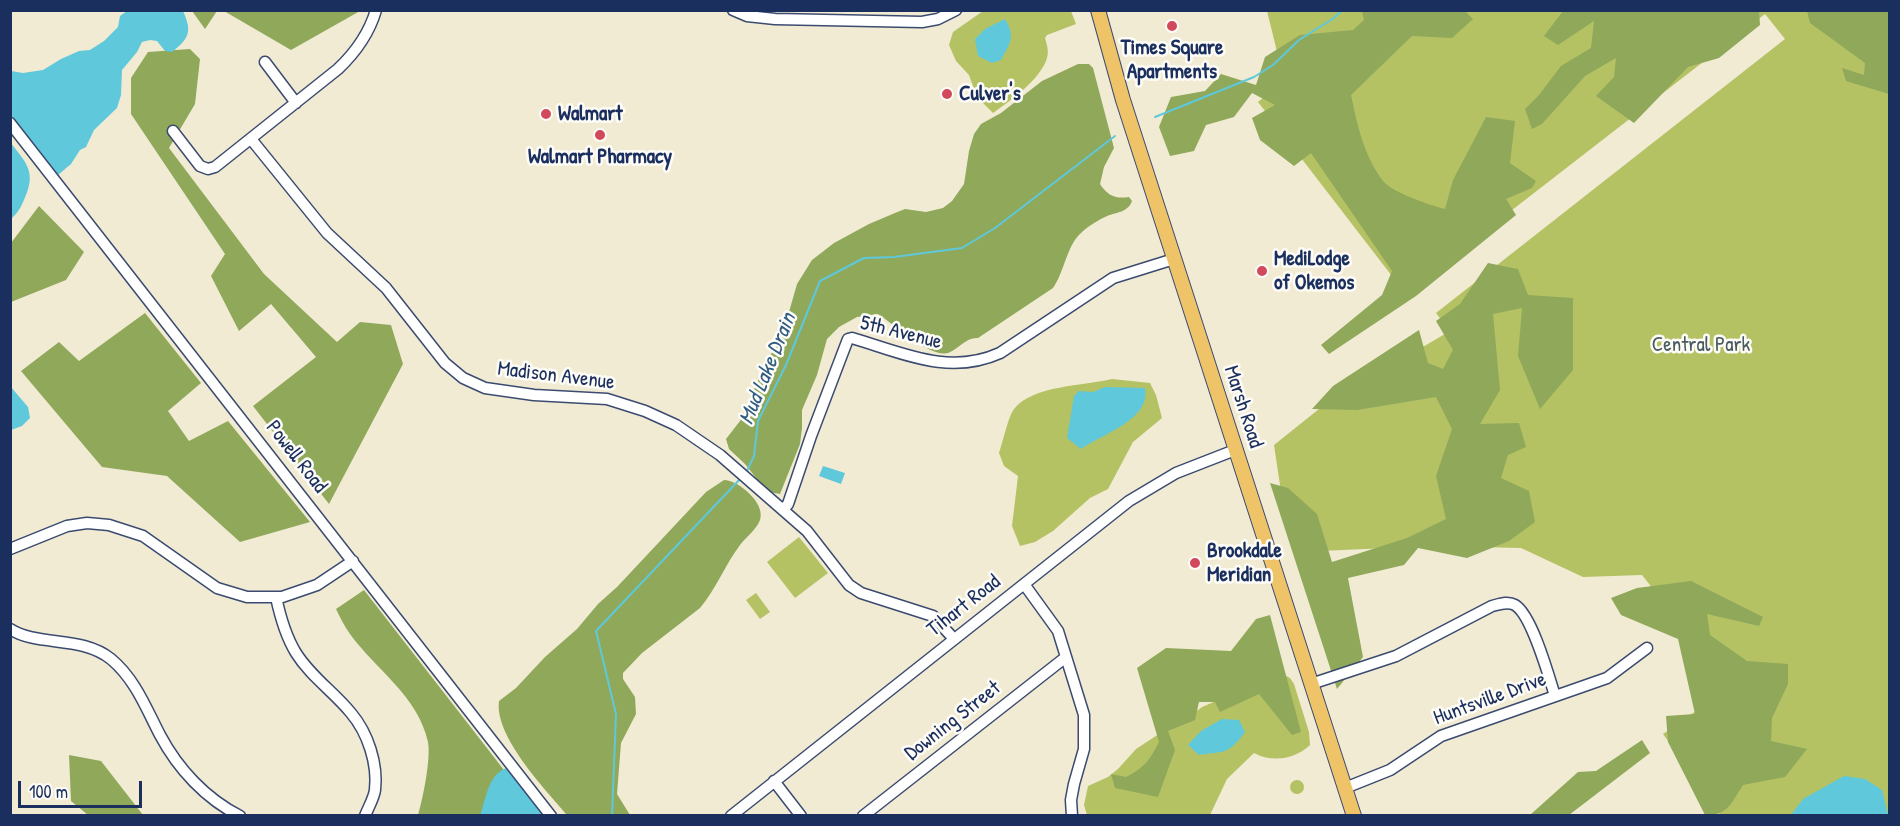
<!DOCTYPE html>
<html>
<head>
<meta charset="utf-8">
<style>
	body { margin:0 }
	#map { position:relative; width:1900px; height:826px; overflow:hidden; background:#f2ebd4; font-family:"Patrick Hand",sans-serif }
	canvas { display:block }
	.frame { position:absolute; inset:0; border:12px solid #1b2f5e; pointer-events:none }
	.scale { position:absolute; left:18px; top:781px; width:124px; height:27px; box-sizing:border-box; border:3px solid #1b2f5e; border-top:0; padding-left:8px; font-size:18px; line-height:21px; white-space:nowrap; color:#1b2f5e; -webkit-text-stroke:4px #fdfcf7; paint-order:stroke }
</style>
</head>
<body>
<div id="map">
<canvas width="1900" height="826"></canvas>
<div class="frame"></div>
<div class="scale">100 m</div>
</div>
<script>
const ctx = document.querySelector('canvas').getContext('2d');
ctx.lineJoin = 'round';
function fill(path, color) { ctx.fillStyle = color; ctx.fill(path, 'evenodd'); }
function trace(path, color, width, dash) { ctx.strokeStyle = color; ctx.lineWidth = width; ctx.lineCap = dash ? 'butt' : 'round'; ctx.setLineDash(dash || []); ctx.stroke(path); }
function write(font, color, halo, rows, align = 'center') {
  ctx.font = font + ' "Patrick Hand",sans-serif'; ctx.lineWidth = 5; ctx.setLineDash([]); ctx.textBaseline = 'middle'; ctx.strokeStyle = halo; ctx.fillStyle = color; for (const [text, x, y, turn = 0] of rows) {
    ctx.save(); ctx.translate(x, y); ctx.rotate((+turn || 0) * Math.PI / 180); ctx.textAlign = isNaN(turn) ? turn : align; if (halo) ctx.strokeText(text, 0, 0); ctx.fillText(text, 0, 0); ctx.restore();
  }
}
const green = new Path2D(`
	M983 11H1071L1076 24 1047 35 1045 38C1047 45 1049 51 1047 58 1041 79 1010 101 993 113L977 97 969 75 956 61 949 45 953 32Z
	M1267 11H1889V815H1720L1663 734 1730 687 1642 575 1583 577 1521 548 1434 546 1320 551 1284 512 1274 445 1324 405 1450 331 1436 313 1785 39 1765 14 1405 293 1258 102 1284 80Z
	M1112 379 1150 383 1156 395 1162 418 1133 442 1108 489 1090 498 1053 531 1035 542 1020 546 1012 526 1018 476 1004 466 999 453C1003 442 1008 417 1014 409 1033 385 1084 386 1112 379Z
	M799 537 828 573 795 598 767 562Z
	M756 593 770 612 760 619 746 600Z
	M1281 673 1290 678 1294 684 1309 732 1310 745C1296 759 1272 763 1254 753L1227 779 1210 815H1087L1084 805 1088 786 1108 777 1118 769 1136 749 1168 728 1180 724 1202 707Z
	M1290 787a7 7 0 1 1 14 0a7 7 0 1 1-14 0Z`);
const forest = new Path2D(`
	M192 11H217L205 29Z
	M224 11 360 10V11L291 50Z
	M1362 11H1465L1473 19 1452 38 1412 36 1351 95C1357 124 1364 156 1383 181 1393 193 1430 205 1445 209L1453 180 1486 117 1515 121 1510 163 1536 181 1532 188 1506 199 1516 215 1416 296 1329 354 1321 345 1382 295 1392 271 1311 153 1294 166 1260 140 1252 118 1275 105 1252 93 1234 117 1206 125 1194 151 1170 156 1159 127 1171 97 1205 91 1221 74 1256 85 1265 57 1300 35 1353 30 1364 20Z
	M1563 11H1759L1760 25 1719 58 1688 67 1634 123 1596 96 1614 77 1616 58 1585 76 1542 124 1532 129 1525 109 1539 95 1561 66 1591 48 1594 21 1558 45 1544 36Z
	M1807 11H1889V94L1846 81 1842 68 1864 75 1865 63 1810 23Z
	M190 49 200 59 195 104 169 148 264 274 337 342 360 322 391 325 403 364 329 504 253 406 316 357 271 304 239 331 211 276 225 254 131 114V78L148 52Z
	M1078 64H1089L1093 68 1114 148 1104 167 1100 184C1108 196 1115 199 1129 197L1132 201C1128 213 1115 212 1105 217 1097 221 1087 227 1081 233 1067 245 1064 273 1053 288L978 338C966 337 959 349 948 353 931 358 893 324 878 314L857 317 839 327 827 339 817 375 802 410V428L800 444 780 494 769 492 765 489 745 464 729 449 726 439 740 421 766 363 783 333 797 284 812 260 834 243 869 224 895 213 905 209 926 212 943 208 952 201 964 184 969 151 974 134 981 124 1001 113 1042 81Z
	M39 206 84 252 66 280 11 302V243Z
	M1488 263 1518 269 1528 295 1573 298V370L1540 409 1518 356 1522 308 1493 314 1500 390 1480 424 1519 423 1526 447 1508 455 1501 478 1529 491 1535 522 1509 541 1467 558 1418 548 1404 565 1348 578 1363 657 1337 689 1270 483 1288 488 1317 514 1332 562 1407 538 1446 519 1436 476 1452 429 1436 397 1357 410 1312 409 1333 386 1419 330 1428 363 1443 369 1453 350 1436 321 1460 304Z
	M145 313 201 383 168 411 189 441 228 421 310 522 240 542 167 476 102 467 21 371 59 342 79 361Z
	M724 480C738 480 766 503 760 520 757 529 746 537 740 545 725 565 716 589 700 608L642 653 623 673V679L635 697 636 714 621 743 617 794 630 815H567C545 789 494 736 499 701L516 688 545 657 577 629 598 604 617 587 706 492Z
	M1691 581 1763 617 1759 626 1707 614 1710 635 1747 661 1788 664V684L1772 718 1771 741 1807 749 1785 777 1743 785C1731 803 1728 816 1705 815L1668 742 1666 716 1695 714 1678 639 1621 615 1611 598 1637 588Z
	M364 590 539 815H418C423 798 431 759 428 742 418 696 376 670 350 634 344 626 340 617 336 609Z
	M1270 615 1301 732 1292 735 1259 694 1220 712 1215 702H1199L1195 720 1168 731 1175 750 1158 797 1115 788 1111 774 1126 777C1145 767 1149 761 1159 742L1137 668 1166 648 1231 651 1256 619Z
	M1642 740 1650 753 1569 815H1530L1578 772 1596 771Z
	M69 755 101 761 143 815H88L71 801Z`);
const water = new Path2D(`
	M127 11H183C192 31 190 38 172 52L165 51 157 41 150 40 142 42 137 52 122 70 121 95 117 108 94 130 86 147 80 150 71 164 58 175 11 115V71L23 73 43 70 61 59 79 51 90 50 104 41 118 27 120 16Z
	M1005 19C1016 37 1010 43 1001 60L992 63 978 56 975 39 985 29Z
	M10 142C25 161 36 171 26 195 22 205 19 212 11 219Z
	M11 387 28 407 30 418 22 426 11 430Z
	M1105 387 1145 388C1151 420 1102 434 1081 449L1067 438 1074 396 1079 391 1093 392Z
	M823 466 845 473 841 484 819 476Z
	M1222 719 1239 720 1245 732C1228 755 1225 751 1199 755L1188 745 1201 731Z
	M506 768 509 771 544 815 480 816C486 799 488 775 506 768Z
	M1844 776 1865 779 1882 790 1888 815H1791L1803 799Z`);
const stream = new Path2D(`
	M1155 117 1254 77 1273 65 1299 40 1334 18 1342 10
	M746 473 754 456 758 421 786 365 820 281 864 258 894 257 962 248 995 228 1115 136
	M612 816 616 714 596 631 740 479`);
const minor = new Path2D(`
	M733 10 747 16 775 19 922 22 938 19 956 10
	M265 62 296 103
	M10 123 551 816
	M173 131 200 166 208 169 215 167 338 69C356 52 369 34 376 10
	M251 139 327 233 386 288 445 363 463 378 485 388 534 395 607 399 645 411 676 425 720 455 807 531 849 585 861 593 933 616 954 639
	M783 510 788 504 811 436 848 339 852 338C903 353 949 376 1000 353L1113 278 1174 259
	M10 549 67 526 87 523 109 525 143 536 217 588 247 597H282L317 585 353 561
	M1024 584 1058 631 1084 715V749L1074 784 1071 800 1072 816
	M276 597C280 616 285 635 296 653 311 677 333 691 351 713 368 733 378 764 375 790 374 798 368 808 365 816
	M10 629C38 647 81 635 111 659 135 679 146 708 160 735 178 769 206 799 240 816
	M1311 684 1396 656 1492 606C1500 604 1508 601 1515 605 1532 615 1549 677 1555 696
	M774 781 801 816
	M1345 788 1390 770 1441 736 1607 678 1647 648
	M731 816 1129 501 1176 473 1235 450
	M863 816 1066 657`);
const major = new Path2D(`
	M1098 10 1123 100 1354 816`);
const markers = [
	[1172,26,6,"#d1495b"],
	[947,94,6,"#d1495b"],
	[546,114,6,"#d1495b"],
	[600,135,6,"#d1495b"],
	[1262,271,6,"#d1495b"],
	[1195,563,6,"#d1495b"]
];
const poiNames = [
	["Times Square",1172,48,"center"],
	["Apartments",1172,72,"center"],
	["Culver's",959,94],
	["Walmart",558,114],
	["Walmart Pharmacy",600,157,"center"],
	["MediLodge",1274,259],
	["of Okemos",1274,283],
	["Brookdale",1207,551],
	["Meridian",1207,575]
];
const streetNames = [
	["5th Avenue",901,333,14],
	["Madison Avenue",556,376,7],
	["Marsh Road",1243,407,72],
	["Powell Road",296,457,52],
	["Tihart Road",964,606,-38],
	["Huntsville Drive",1490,699,-20],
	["Downing Street",953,721,-38]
];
const parkNames = [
	["Central Park",1701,345]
];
const waterNames = [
	["Mud Lake Drain",768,369,-68]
];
fill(green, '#b4c264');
fill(forest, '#8fa85a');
fill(water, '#5fc8db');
trace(stream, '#5fc8db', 2);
trace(minor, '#3b4b70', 13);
trace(major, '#3b4b70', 16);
trace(minor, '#fff', 10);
trace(major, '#efc469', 14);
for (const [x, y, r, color] of markers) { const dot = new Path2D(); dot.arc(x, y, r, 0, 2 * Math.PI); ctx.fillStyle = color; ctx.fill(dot); trace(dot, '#fdfcf7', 2); }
write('bold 21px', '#1b2f5e', '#fdfcf7', poiNames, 'left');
write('21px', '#1b2f5e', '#fdfcf7', streetNames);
write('21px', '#495b60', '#fdfcf7', parkNames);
write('italic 22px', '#2f5d84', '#fdfcf7', waterNames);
</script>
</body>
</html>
